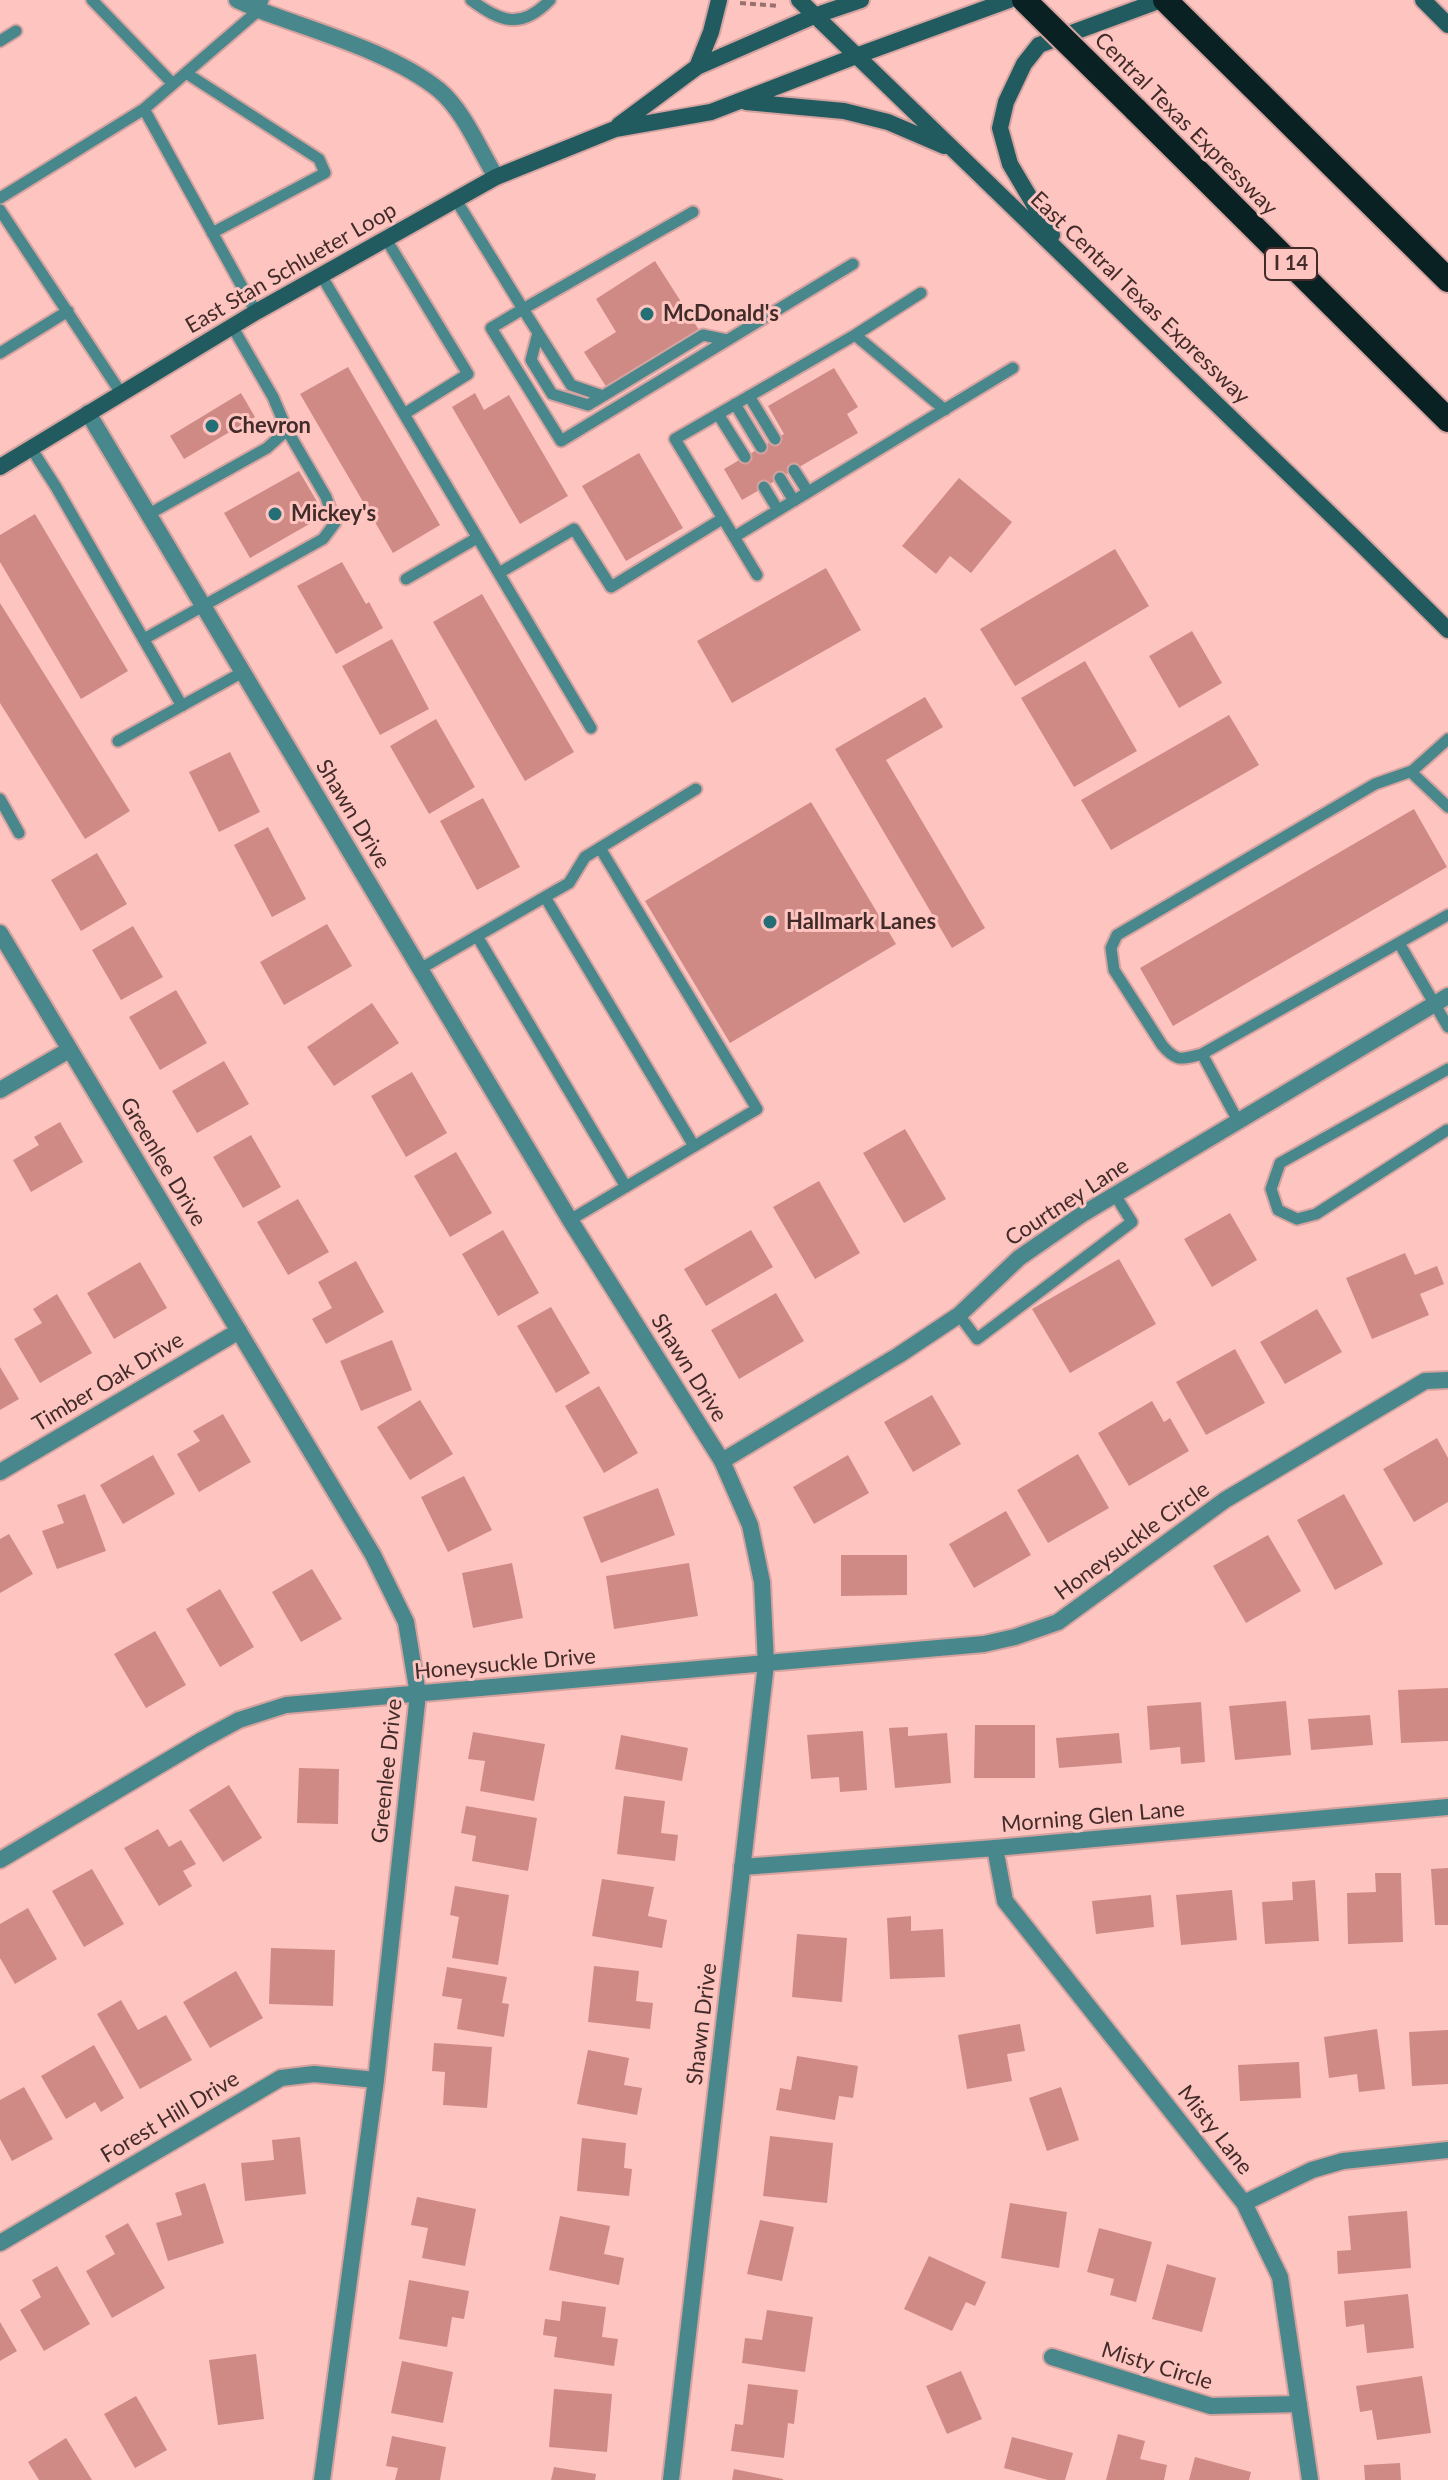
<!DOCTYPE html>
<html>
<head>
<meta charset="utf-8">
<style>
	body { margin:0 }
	canvas { display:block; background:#fec4c0 }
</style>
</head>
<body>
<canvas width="1448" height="2480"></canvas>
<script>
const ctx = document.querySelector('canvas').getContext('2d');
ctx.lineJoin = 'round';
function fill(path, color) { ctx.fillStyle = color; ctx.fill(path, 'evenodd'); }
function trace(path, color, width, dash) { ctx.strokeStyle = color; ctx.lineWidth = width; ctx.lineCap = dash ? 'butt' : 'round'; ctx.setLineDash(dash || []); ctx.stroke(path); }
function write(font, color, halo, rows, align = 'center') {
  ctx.font = font + ' Lato,sans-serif'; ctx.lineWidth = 6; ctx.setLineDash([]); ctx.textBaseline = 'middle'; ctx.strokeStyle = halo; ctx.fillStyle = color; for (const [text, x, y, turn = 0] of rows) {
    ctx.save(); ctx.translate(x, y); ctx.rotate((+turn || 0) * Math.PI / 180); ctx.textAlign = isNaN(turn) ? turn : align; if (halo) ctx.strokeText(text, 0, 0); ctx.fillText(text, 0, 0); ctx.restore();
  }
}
const building = new Path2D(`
	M655 261 699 330 607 388 584 352 616 332 596 299Z
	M348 367 440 525 393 553 300 394Z
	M834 368 858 407 847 414 858 433 742 500 724 469 784 434 768 406Z
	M241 393 255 417 184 459 170 436Z
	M475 393 484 410 509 395 568 496 520 524 452 407Z
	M639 453 683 528 626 561 582 486Z
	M299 471 325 515 250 558 224 513Z
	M959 478 1012 522 971 573 950 556 936 574 902 546Z
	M35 514 128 671 81 699 0 562V535Z
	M1115 549 1149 606 1015 686 980 629Z
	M342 562 366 604 369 602 383 628 336 654 297 586Z
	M826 568 861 630 732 703 697 641Z
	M482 594 574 752 525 781 433 622Z
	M0 603 130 811 85 839 0 703Z
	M1192 631 1222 683 1179 708 1149 656Z
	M392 639 429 709 380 735 342 666Z
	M1085 661 1137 751 1074 787 1021 698Z
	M925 697 943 727 886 760 985 928 952 948 835 749Z
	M1229 715 1259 765 1111 850 1081 800Z
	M436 719 475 787 429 814 390 746Z
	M230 752 260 812 219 832 189 772Z
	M483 798 520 867 477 890 440 821Z
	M811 802 896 944 730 1043 645 901Z
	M1414 809 1447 867 1173 1026 1140 968Z
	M268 827 306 899 272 917 234 845Z
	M97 853 127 904 81 931 51 880Z
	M327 924 352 966 284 1005 260 962Z
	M133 926 163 977 121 1000 92 950Z
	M176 990 207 1043 160 1070 129 1017Z
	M372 1003 399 1043 334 1086 307 1047Z
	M224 1061 249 1104 197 1133 172 1091Z
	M412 1072 447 1133 406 1157 371 1096Z
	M60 1122 83 1162 31 1192 13 1160 39 1145 34 1137Z
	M905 1129 946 1199 904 1223 863 1153Z
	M251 1135 281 1187 243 1208 213 1157Z
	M456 1152 492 1213 450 1237 414 1176Z
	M819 1181 860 1253 815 1279 773 1207Z
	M298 1199 329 1252 288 1275 257 1222Z
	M1230 1213 1257 1260 1212 1287 1184 1239Z
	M503 1230 539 1293 498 1316 462 1254Z
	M751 1230 773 1267 706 1306 684 1269Z
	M1405 1253 1415 1275 1437 1266 1444 1284 1420 1294 1429 1315 1372 1339 1346 1278Z
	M1119 1259 1156 1324 1070 1373 1032 1309Z
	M356 1261 384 1312 326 1344 312 1319 332 1308 318 1282Z
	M140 1262 167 1308 114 1339 87 1293Z
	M776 1293 804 1341 739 1379 711 1330Z
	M57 1294 92 1353 40 1383 14 1339 42 1323 33 1309Z
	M551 1307 590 1373 556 1393 517 1326Z
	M1317 1309 1342 1352 1285 1384 1260 1342Z
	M392 1340 412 1390 361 1411 340 1361Z
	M1235 1349 1265 1403 1206 1435 1176 1382Z
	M0 1367 19 1399 0 1410Z
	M599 1386 638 1453 604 1473 565 1406Z
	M932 1395 961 1444 913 1472 884 1422Z
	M420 1400 453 1454 410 1480 377 1427Z
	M1152 1401 1164 1422 1170 1418 1189 1451 1129 1486 1098 1433Z
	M223 1414 251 1462 199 1492 177 1454 200 1441 193 1431Z
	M1437 1438 1448 1458V1502L1414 1522 1383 1469Z
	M1078 1454 1109 1508 1048 1543 1017 1490Z
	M153 1455 175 1494 123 1524 100 1485Z
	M848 1455 869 1493 814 1524 793 1487Z
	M464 1476 492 1530 448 1552 421 1497Z
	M658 1488 675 1535 601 1563 583 1517Z
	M85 1494 106 1551 57 1569 42 1531 64 1523 57 1505Z
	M1344 1494 1383 1564 1335 1590 1297 1520Z
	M1006 1511 1031 1555 974 1588 949 1544Z
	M9 1534 33 1574 0 1593V1539Z
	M1268 1535 1301 1591 1246 1623 1213 1566Z
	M841 1555H907V1595L841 1596Z
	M512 1563 523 1618 473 1628 462 1573Z
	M689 1563 698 1616 614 1629 606 1576Z
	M312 1569 342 1619 301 1642 272 1592Z
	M220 1589 254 1647 220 1667 186 1609Z
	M155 1631 186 1685 146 1708 114 1654Z
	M1448 1688V1741L1401 1743 1398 1690Z
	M1286 1701 1291 1755 1235 1760 1229 1706Z
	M1201 1702 1205 1762 1181 1764 1180 1747 1150 1750 1147 1706Z
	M1370 1715 1373 1745 1311 1750 1308 1719Z
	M975 1725H1035V1778H974Z
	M908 1727V1736L947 1733 951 1783 895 1788 889 1728Z
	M863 1731 867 1790 840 1792 839 1777 811 1779 807 1735Z
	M473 1732 545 1744 534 1801 480 1791 485 1761 468 1759Z
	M1119 1733 1122 1763 1059 1768 1056 1738Z
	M621 1735 688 1748 682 1781 615 1769Z
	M299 1768 339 1769 338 1824 297 1823Z
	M229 1785 262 1838 223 1862 189 1810Z
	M624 1796 665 1801 661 1833 678 1835 675 1861 617 1854Z
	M466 1806 537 1818 528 1871 472 1861 476 1836 461 1833Z
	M158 1829 169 1847 181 1840 196 1864 183 1871 192 1886 159 1906 124 1848Z
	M1448 1868V1925H1435L1431 1869Z
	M92 1869 124 1924 84 1947 52 1891Z
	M1375 1873H1401L1403 1942 1348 1944 1347 1893 1376 1892Z
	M602 1879 654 1887 648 1916 667 1920 662 1948 592 1936Z
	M1315 1880 1319 1941 1265 1944 1262 1902 1293 1900 1292 1882Z
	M455 1886 509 1895 498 1965 452 1958 459 1917 450 1915Z
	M1232 1890 1237 1940 1181 1945 1176 1895Z
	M1151 1895 1154 1927 1096 1934 1092 1901Z
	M28 1908 57 1959 15 1984 0 1958V1924Z
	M911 1916V1931L943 1929 945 1977 890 1979 887 1918Z
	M797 1934 847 1938 842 2002 792 1997Z
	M271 1948 335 1950 333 2006 269 2004Z
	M594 1966 639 1971 636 2001 653 2003 650 2029 588 2022Z
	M447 1967 507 1977 502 2003 509 2004 504 2037 457 2029 462 1999 442 1996Z
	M236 1971 263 2018 210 2048 183 2002Z
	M121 2000 138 2030 166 2015 192 2060 140 2089 97 2014Z
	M1020 2024 1025 2051 1007 2054 1012 2081 967 2089 958 2035Z
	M1377 2029 1385 2089 1359 2092 1357 2074 1329 2078 1324 2037Z
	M1448 2030V2084L1412 2086 1409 2032Z
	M434 2043 492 2047 487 2108 443 2105 445 2072 432 2071Z
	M94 2045 124 2098 101 2112 95 2102 66 2119 41 2076Z
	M588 2050 629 2058 624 2085 642 2088 637 2115 577 2104Z
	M797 2056 858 2066 853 2098 839 2096 835 2120 776 2110 780 2088 791 2090Z
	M1299 2062 1301 2098 1240 2101 1238 2065Z
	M24 2087 53 2139 12 2161 0 2139V2100Z
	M1061 2087 1079 2140 1047 2151 1029 2098Z
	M770 2136 833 2143 827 2203 763 2196Z
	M300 2137 306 2194 245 2201 241 2163 274 2160 272 2140Z
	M582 2138 626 2143 624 2168 632 2169 629 2196 577 2191Z
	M205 2183 224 2243 168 2261 156 2223 182 2215 175 2193Z
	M417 2197 476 2209 465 2266 422 2258 428 2228 411 2225Z
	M1010 2203 1067 2212 1059 2268 1001 2258Z
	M1407 2211 1411 2268 1338 2274 1337 2251 1351 2250 1348 2216Z
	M560 2216 610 2226 604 2254 624 2258 619 2285 549 2270Z
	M760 2220 794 2227 782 2281 747 2274Z
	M128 2223 165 2288 112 2318 86 2271 115 2254 105 2236Z
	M1099 2228 1152 2242 1136 2302 1110 2295 1114 2279 1087 2272Z
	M929 2256 986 2282 975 2306 966 2302 952 2331 904 2309Z
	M1167 2264 1216 2278 1202 2332 1152 2319Z
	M57 2266 90 2324 44 2351 20 2310 41 2297 32 2280Z
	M409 2280 469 2291 464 2319 452 2317 447 2347 399 2339Z
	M1408 2294 1414 2348 1367 2353 1364 2324 1346 2327 1344 2301Z
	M562 2301 606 2307 602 2337 618 2339 614 2366 554 2357 557 2337 543 2335 545 2319 560 2321Z
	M767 2310 813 2317 805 2372 742 2363 745 2338 762 2340Z
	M0 2322 17 2351 0 2361Z
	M256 2354 264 2419 218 2425 209 2360Z
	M402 2361 453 2372 443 2423 391 2413Z
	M961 2371 982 2419 947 2434 926 2386Z
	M1422 2376 1431 2433 1377 2440 1372 2410 1360 2412 1356 2386Z
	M748 2384 798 2390 794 2424 788 2423 784 2458 731 2451 735 2424 743 2425Z
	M554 2389 612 2394 607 2452 549 2447Z
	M136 2396 167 2450 135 2468 104 2414Z
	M1118 2434 1145 2441 1140 2459 1167 2465 1164 2480H1106Z
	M392 2436 446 2447 440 2480H395L398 2468 386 2466Z
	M1012 2437 1073 2453 1065 2480H1048L1004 2468Z
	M66 2438 92 2480H39L28 2462Z
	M1195 2457 1251 2472 1249 2480H1189Z
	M1400 2463 1401 2480H1365L1364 2465Z
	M554 2467 596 2474 595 2480H551Z
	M734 2469 783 2479V2480H732Z`);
const path = new Path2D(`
	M740 3 779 6`);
const service = new Path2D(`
	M92 0 173 84
	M471 0C501 22 521 30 550 0
	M0 41 16 31
	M186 73 319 159 325 173 212 233
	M144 109 256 312
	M0 198 144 109 259 10 263 0
	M456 200 523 309 693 212
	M0 210 121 393
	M386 239 468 374 404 414
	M321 275 591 728
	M538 333 531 360 552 394 588 405 603 396
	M855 335 945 410
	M727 340 703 335 603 396 571 385 523 309 491 328 561 441 853 264
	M0 353 68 311
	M749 396 775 439
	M735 404 761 447
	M718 414 745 457
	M31 448 56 487 182 706
	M794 470 808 492
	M780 478 794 501
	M764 487 778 510
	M149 514 267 448 287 430 273 397 232 326
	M734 537 1013 368
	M499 573 574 529 611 587 722 519
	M757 575 675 439 855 335 921 293
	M406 579 477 538
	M144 639 323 539 335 523 326 497 287 430
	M1448 739 1411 772 1448 807
	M118 741 243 672
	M0 799 19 833
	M545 897 694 1146
	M477 936 626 1187
	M1399 943 1448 1027
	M420 969 569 883 585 857 696 789
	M1202 1054C1182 1059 1177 1063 1162 1045L1114 970 1111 948 1117 935 1375 784 1412 771
	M1238 1121 1202 1054 1448 915
	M1447 1130 1316 1214 1297 1219 1278 1210 1271 1189 1280 1163 1448 1069
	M570 1220 757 1109 600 848
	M959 1315 977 1339 1132 1222 1115 1195`);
const minor = new Path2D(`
	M237 0 259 10C314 31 394 53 439 90 464 111 479 149 496 177
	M0 933 373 1555 406 1622 418 1694 376 2080 322 2480
	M0 1090 69 1050
	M722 1461 899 1355 959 1315 1019 1258 1081 1215 1448 996
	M0 1472 239 1331
	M995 1848 1005 1901 1244 2203 1280 2277 1310 2480
	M0 1860 202 1740 239 1720 286 1705 984 1644 1015 1637 1058 1622 1225 1500 1425 1381 1448 1380
	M742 1867 995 1848 1448 1807
	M1244 2203 1312 2170 1343 2161 1448 2150
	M0 2243 281 2078 314 2074 376 2080
	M1052 2357 1211 2406 1299 2404`);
const tertiary = new Path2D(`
	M88 413 570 1220 722 1461 750 1525 762 1582 766 1664 671 2480`);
const secondary = new Path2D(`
	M799 0 1358 541 1448 630
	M1423 0 1448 25
	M697 67 711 32 719 0
	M746 102 844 111 888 122 944 146
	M619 125 697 67 814 16 861 0
	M1052 235 1010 164 1000 128 1006 102 1024 64 1039 45 1161 0
	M0 467 256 312 496 177 615 129 711 112 856 56 1009 0`);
const motorway = new Path2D(`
	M1165 0 1448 280
	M1135 109 1448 420`);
const motorwayBridge = new Path2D(`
	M1024 0 1135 109`);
const markers = [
	[647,314,8,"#246f75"],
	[212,426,8,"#246f75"],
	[275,514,8,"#246f75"],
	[770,922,8,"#246f75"]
];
const shields = [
	[1291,264,52]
];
const shieldNames = [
	["I 14",1291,264]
];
const streetNames = [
	["Central Texas Expressway",1186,124,45],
	["East Stan Schlueter Loop",291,268,-30],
	["East Central Texas Expressway",1140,298,44],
	["Shawn Drive",353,814,59],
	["Greenlee Drive",163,1162,59],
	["Courtney Lane",1067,1202,-33],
	["Shawn Drive",689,1368,58],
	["Timber Oak Drive",108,1382,-31],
	["Honeysuckle Circle",1132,1541,-36],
	["Honeysuckle Drive",505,1664,-5],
	["Greenlee Drive",387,1771,-84],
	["Morning Glen Lane",1093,1817,-5],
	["Shawn Drive",702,2024,-83],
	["Forest Hill Drive",170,2117,-31],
	["Misty Lane",1215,2130,52],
	["Misty Circle",1157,2366,17]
];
const poiNames = [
	["McDonald's",663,314],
	["Chevron",228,426],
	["Mickey's",291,514],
	["Hallmark Lanes",786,922]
];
fill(building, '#cf8a86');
trace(service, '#d5a39f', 15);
trace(minor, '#d5a39f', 20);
trace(tertiary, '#d5a39f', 20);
trace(secondary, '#d5a39f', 20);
trace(motorway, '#d5a39f', 28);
trace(path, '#98716e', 4, [6, 4]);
trace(service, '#48878c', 11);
trace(minor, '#48878c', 16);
trace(tertiary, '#48878c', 16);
trace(secondary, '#215b60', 16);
trace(motorway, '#0a2123', 24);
trace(motorwayBridge, '#d5a39f', 28, []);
trace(motorwayBridge, '#0a2123', 24);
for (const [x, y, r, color] of markers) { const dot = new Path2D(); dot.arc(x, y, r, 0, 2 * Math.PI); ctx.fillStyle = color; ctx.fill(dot); trace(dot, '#fec4c0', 3); }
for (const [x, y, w] of shields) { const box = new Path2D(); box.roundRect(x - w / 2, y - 16, w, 32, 6); ctx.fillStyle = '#fec4c0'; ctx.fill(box); trace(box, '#422c2a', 2); }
write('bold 20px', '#422c2a', null, shieldNames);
write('22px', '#422c2a', '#fec4c0', streetNames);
write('bold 22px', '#422c2a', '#fec4c0', poiNames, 'left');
</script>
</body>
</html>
